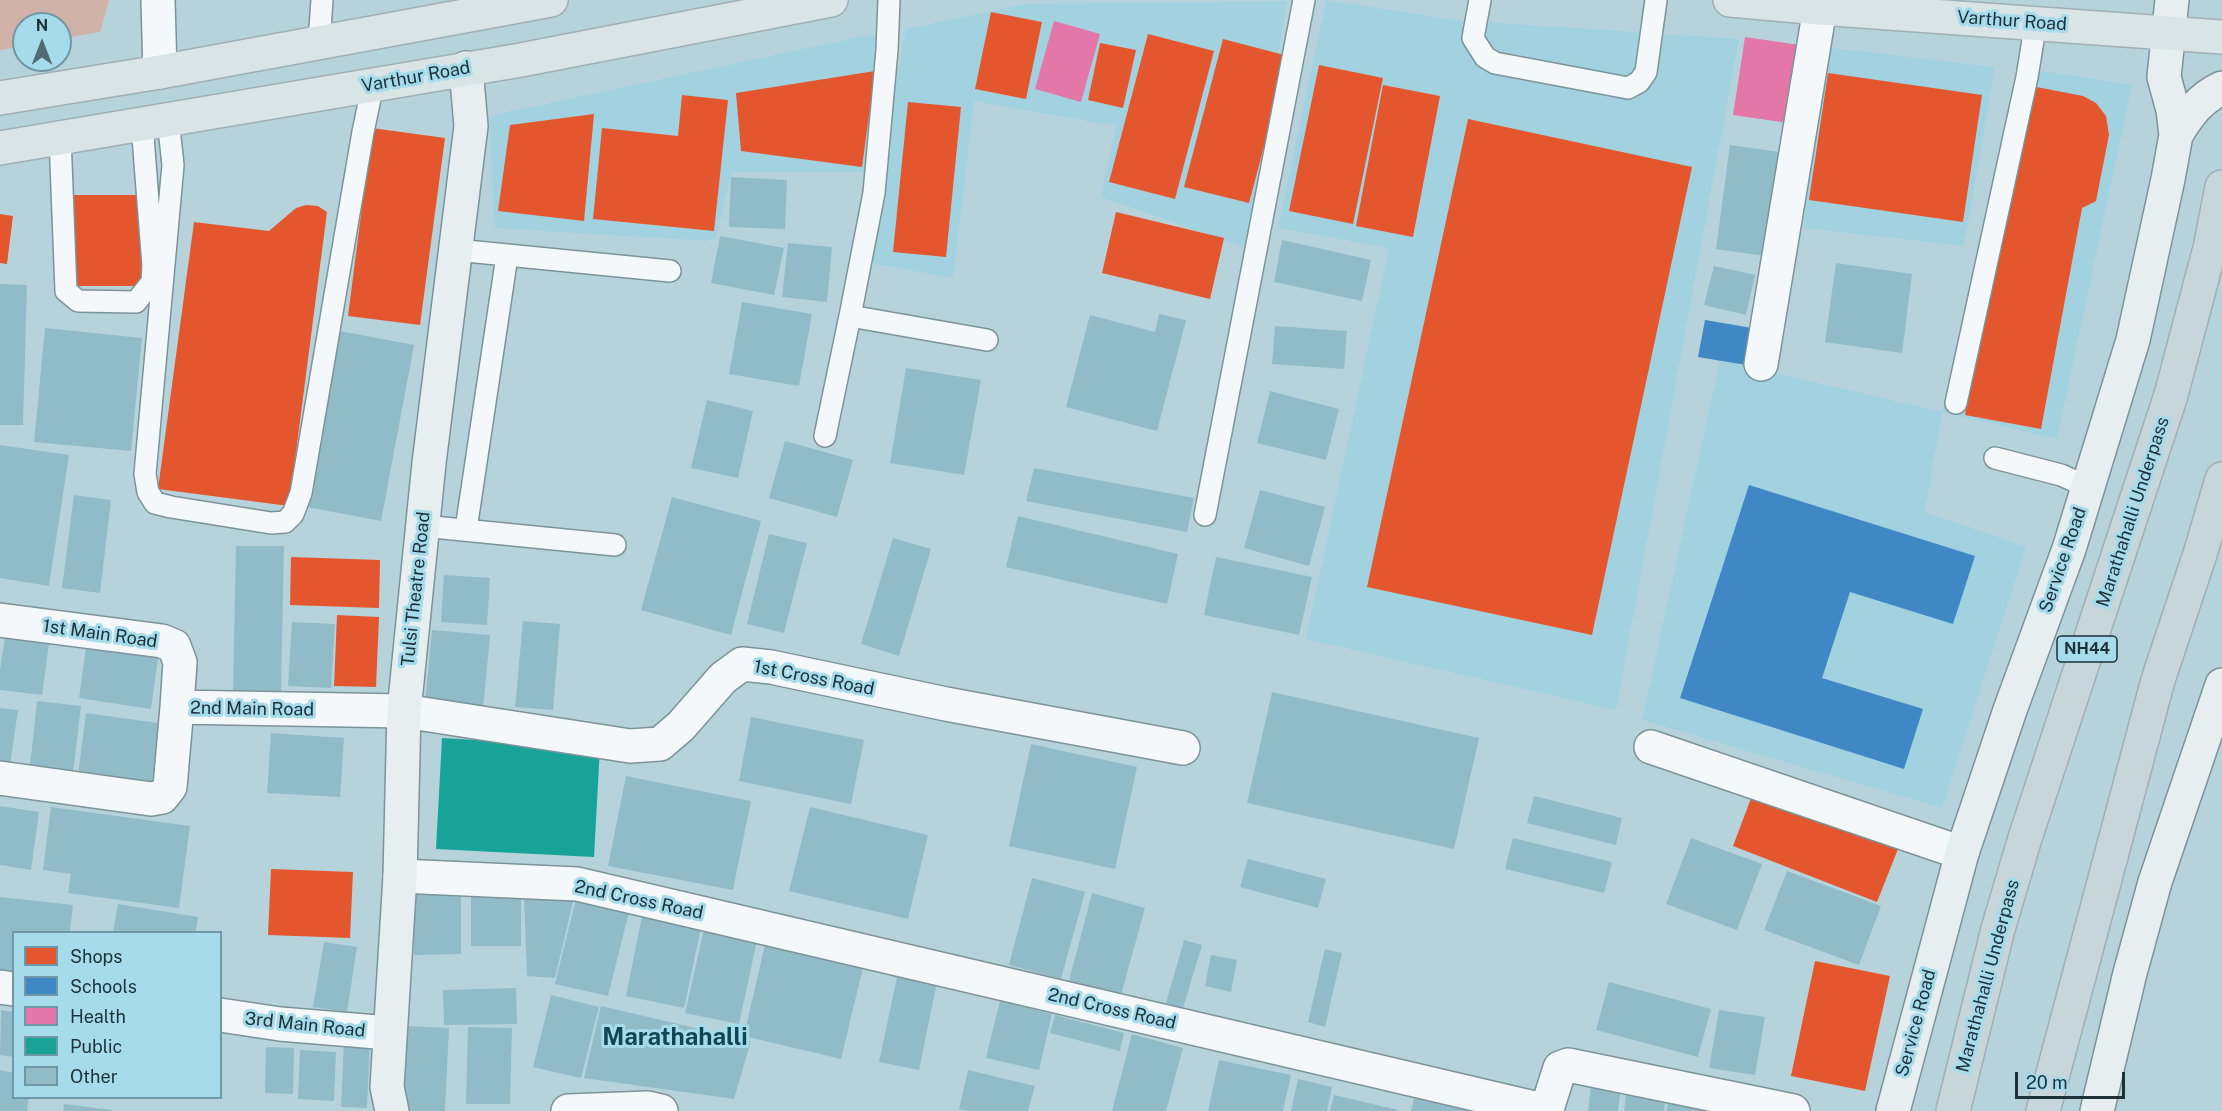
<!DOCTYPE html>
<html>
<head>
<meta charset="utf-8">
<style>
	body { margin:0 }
	#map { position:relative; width:2222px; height:1111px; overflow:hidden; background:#b6d3dc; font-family:"Public Sans",sans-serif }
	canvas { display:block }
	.legend { position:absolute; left:12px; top:931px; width:210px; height:168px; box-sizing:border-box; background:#a6dbec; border:2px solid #6f97a4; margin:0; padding:8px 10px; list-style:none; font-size:18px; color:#1c3138 }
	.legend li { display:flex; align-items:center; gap:12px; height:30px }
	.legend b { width:30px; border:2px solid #6f97a4 }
	.north { position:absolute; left:12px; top:12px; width:60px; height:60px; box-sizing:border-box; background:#a6dbec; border:2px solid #6f97a4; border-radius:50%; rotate:0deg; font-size:16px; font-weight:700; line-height:24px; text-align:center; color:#1c3138 }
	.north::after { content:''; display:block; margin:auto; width:21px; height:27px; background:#526a71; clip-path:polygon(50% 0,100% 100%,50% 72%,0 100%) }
	.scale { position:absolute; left:2015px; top:1072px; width:110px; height:27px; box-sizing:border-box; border:3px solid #1c3138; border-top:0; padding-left:8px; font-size:18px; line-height:21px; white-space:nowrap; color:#1c3138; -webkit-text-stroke:4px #a6dbec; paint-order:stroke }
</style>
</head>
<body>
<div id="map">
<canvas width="2222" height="1111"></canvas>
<ul class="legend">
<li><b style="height:16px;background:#e4572e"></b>Shops</li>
<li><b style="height:16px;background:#3f88c5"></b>Schools</li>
<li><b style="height:16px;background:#e377a8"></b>Health</li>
<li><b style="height:16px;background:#17a398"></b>Public</li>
<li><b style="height:16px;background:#91bcc7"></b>Other</li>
</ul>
<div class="north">N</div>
<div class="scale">20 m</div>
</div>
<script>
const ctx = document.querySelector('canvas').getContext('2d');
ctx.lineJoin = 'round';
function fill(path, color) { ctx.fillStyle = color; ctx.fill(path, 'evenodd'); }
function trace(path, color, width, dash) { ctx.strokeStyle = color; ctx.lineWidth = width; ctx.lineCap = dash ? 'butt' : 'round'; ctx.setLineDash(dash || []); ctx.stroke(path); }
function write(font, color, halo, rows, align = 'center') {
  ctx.font = font + ' "Public Sans",sans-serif'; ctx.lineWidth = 6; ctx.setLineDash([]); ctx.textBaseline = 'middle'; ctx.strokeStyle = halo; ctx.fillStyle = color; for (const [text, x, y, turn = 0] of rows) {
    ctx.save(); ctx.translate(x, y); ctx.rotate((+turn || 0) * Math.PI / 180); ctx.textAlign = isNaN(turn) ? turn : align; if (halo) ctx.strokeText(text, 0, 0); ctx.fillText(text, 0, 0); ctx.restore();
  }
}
const built = new Path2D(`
	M1326 0 1455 20 1739 39 1616 710 1306 639 1389 248 1278 228Z
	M1287 1 1246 248 1101 197 1116 126 974 101 953 278 871 263 892 102 906 29 1026 4Z
	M878 33 872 172H732L716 238 706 241 495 228 489 116Z
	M1824 47 1995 67 1964 246 1803 228Z
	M2022 68 2132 85 2057 439 1942 412 1925 512 2026 547 1942 808 1642 720 1720 360 1942 412Z`);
const green = new Path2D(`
	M0 0H109L100 32 60 39V24H24V46L0 50Z`);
const shops = new Path2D(`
	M991 12 1042 22 1026 99 975 89Z
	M1148 34 1214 51 1175 199 1109 182Z
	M1223 39 1288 56 1249 203 1184 187Z
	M1100 43 1136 50 1123 108 1088 100Z
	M1319 65 1383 78 1353 224 1289 211Z
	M875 71 862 167 741 151 736 93Z
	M1828 73 1982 95 1963 222 1809 200Z
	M1383 85 1440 96 1413 237 1356 226Z
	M2026 85 2083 96 2096 103 2106 116 2109 135 2096 201 2082 208 2041 429 1965 415Z
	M682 95 728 100 714 231 593 219 602 128 678 136Z
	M908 102 961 107 946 257 893 252Z
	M594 114 584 221 498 211 510 125Z
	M1468 119 1692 167 1592 635 1367 587Z
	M372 128 445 138 420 325 348 316Z
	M72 195H143V286H72Z
	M306 205 318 206 327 212 289 506 158 489 194 222 269 231 296 208Z
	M1116 212 1224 238 1210 299 1102 273Z
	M0 214 13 216 7 264 0 263Z
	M291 557 380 560 379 608 290 605Z
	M337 615 379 617 376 687 334 686Z
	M1753 793 1898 849 1877 902 1733 846Z
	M271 869 353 872 350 938 268 935Z
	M1815 961 1890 976 1865 1091 1791 1076Z`);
const schools = new Path2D(`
	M1705 320 1752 328 1746 365 1698 357Z
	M1749 485 1975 556 1953 624 1850 592 1822 678 1923 709 1904 769 1680 698Z`);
const health = new Path2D(`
	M1054 21 1100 34 1081 102 1035 89Z
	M1745 37 1799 45 1788 123 1733 115Z`);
const public = new Path2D(`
	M442 738 600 747 594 857 436 849Z`);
const building = new Path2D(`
	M1730 145 1780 152 1765 256 1716 249Z
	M731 177 787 180 785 229 729 227Z
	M720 236 784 248 774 295 711 283Z
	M1282 240 1371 260 1362 301 1274 282Z
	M788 243 832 247 827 302 782 297Z
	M1836 263 1912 274 1902 353 1825 342Z
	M1714 266 1755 275 1746 315 1704 305Z
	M0 284 27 285 23 425H0Z
	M742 302 812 314 799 386 729 374Z
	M1159 314 1186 320 1157 431 1066 407 1090 315 1155 332Z
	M1275 326 1347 331 1344 369 1272 364Z
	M45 328 142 338 131 451 34 442Z
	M340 331 414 345 381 521 307 507Z
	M906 368 981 380 964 475 890 463Z
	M1270 391 1339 409 1326 460 1257 443Z
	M707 400 753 411 738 478 691 468Z
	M785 441 853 460 837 517 769 498Z
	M0 445 69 455 49 586 0 578Z
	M1034 468 1194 498 1187 532 1026 501Z
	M1260 490 1325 507 1309 566 1244 548Z
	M74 495 111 500 100 593 62 588Z
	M672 497 761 521 731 635 641 610Z
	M1018 516 1178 554 1167 604 1006 567Z
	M769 534 807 543 784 633 747 624Z
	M893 538 931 549 899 656 861 644Z
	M236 546H284L281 692 233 690Z
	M1216 557 1312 577 1299 635 1204 615Z
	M444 575 490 578 487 625 441 622Z
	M523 621 560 624 553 710 515 707Z
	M292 622 335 624 331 688 288 686Z
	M6 630 50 636 42 695 0 690V670Z
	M432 630 490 635 483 709 425 704Z
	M86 648 158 658 151 709 79 698Z
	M1272 692 1479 738 1454 849 1247 803Z
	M37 701 81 706 72 781 29 776Z
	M0 708 18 710 9 772 0 771Z
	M86 713 165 724 156 793 77 783Z
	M751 717 864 740 851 804 739 781Z
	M271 733 344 738 340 797 267 793Z
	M1031 744 1137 767 1115 869 1009 846Z
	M626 776 751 801 733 890 608 866Z
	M1534 796 1622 818 1616 845 1527 823Z
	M0 806 39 812 31 870 0 865Z
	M51 807 190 826 179 908 68 893 71 874 43 870Z
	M810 807 928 835 908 919 789 891Z
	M1513 838 1612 862 1604 893 1505 869Z
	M1691 838 1762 864 1737 930 1666 904Z
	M1248 859 1326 879 1318 908 1240 887Z
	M1787 871 1881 906 1859 965 1764 930Z
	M1032 878 1085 892 1061 979 1009 965Z
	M471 887H521V946H471Z
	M461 888V954L414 955 413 889Z
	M1092 893 1145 908 1121 995 1069 981Z
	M0 897 73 905 70 932H14V984L0 983Z
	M524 898H574L555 978 527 976Z
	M576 899 629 912 608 996 555 984Z
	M118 904 198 917 196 932H113Z
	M642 916 701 928 684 1008 626 996Z
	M705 925 758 936 739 1024 685 1013Z
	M767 936 865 959 841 1059 744 1036Z
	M1184 940 1202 945 1183 1008 1166 1003Z
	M324 942 357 947 347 1012 313 1007Z
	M1325 949 1342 953 1325 1027 1308 1022Z
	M1211 955 1237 960 1231 992 1205 986Z
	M899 968 938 977 919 1070 879 1062Z
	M1609 982 1711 1009 1698 1057 1596 1030Z
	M516 988 517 1024 444 1025 443 990Z
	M551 995 599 1007 581 1078 533 1067Z
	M1000 1001 1052 1014 1039 1070 986 1058Z
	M601 1006 751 1041 734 1099 584 1078Z
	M1 1010 14 1012V1057L0 1055Z
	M1719 1010 1765 1017 1755 1075 1709 1068Z
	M1055 1015 1124 1033 1120 1051 1050 1033Z
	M406 1026 449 1028 445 1111H402Z
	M468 1027 512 1028 510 1104H466Z
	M1132 1034 1183 1048 1166 1111H1112Z
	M344 1041H370L367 1108 341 1107Z
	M266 1047 294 1048 293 1094 265 1093Z
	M300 1050 336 1052 334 1101 298 1099Z
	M1219 1060 1291 1075 1283 1111H1208Z
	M0 1070 14 1073V1098H29L27 1111H0Z
	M968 1070 1035 1086 1028 1111H968L959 1109Z
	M1592 1075 1622 1079 1618 1111H1588Z
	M1298 1079 1332 1087 1327 1111H1291Z
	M1627 1086 1666 1091 1664 1111H1624Z
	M1416 1090 1472 1104 1470 1111H1411Z
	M1669 1093 1708 1098 1706 1111H1667Z
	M1334 1095 1398 1110V1111H1330Z
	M64 1104 112 1110V1111H63Z`);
const lane = new Path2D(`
	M889 0 887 50 874 193 850 316 987 340
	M1480 0 1473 38 1485 57 1495 63 1628 88 1639 82 1646 72 1656 0
	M319 42 322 0
	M168 119 173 165 145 474 148 492 155 503 171 507 271 523 285 522 293 514 301 493 363 132 373 84
	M60 137 66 291 78 301 136 302 152 282 153 266 142 124
	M456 250 670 271
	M1956 403 2027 77 2036 22
	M825 436 850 316
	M1995 458 2061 475 2088 487
	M1205 515 1304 0
	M423 526 615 545
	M466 529 507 256`);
const street = new Path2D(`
	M158 0 160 72
	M1761 364 1820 8
	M0 620 162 641 174 646 180 662 177 707
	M1651 747 1962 853
	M0 778 151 799 162 797 170 787 177 707 404 711 630 746 660 744 681 726 723 678 742 664 771 667 946 704 1183 748
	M400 876 577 884 1543 1110 1547 1109 1560 1068 1568 1065 1793 1111
	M0 987 14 989
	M220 1015 280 1024 389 1033
	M568 1111 648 1108 661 1111`);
const secondary = new Path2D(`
	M2176 135C2188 115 2200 98 2222 88
	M392 1111 387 1087 400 876 404 711 429 463 471 126 466 68
	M1893 1111 1962 853 2010 710 2069 549 2133 340 2168 179 2176 135 2173 110 2164 77 2172 0
	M2097 1111 2130 973 2155 882 2222 685`);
const primary = new Path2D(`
	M1730 0 1820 8 2222 37
	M0 98 160 72 551 0
	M0 148 521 60 831 0`);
const highway = new Path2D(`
	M1953 1111 1998 929 2025 838 2171 395 2210 248 2222 187
	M2043 1111 2158 680 2201 551 2222 479`);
const shields = [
	[2087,649,60]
];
const shieldNames = [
	["NH44",2087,649]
];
const streetNames = [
	["Varthur Road",2012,21,4],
	["Varthur Road",416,77,-10],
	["Marathahalli Underpass",2133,512,-72],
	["Service Road",2063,560,-71],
	["Tulsi Theatre Road",416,589,-84],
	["1st Main Road",100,634,8],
	["1st Cross Road",814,678,11],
	["2nd Main Road",252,709,1],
	["2nd Cross Road",639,900,12],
	["Marathahalli Underpass",1988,976,-75],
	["2nd Cross Road",1112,1009,13],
	["Service Road",1916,1023,-75],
	["3rd Main Road",305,1025,6]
];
const districtNames = [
	["Marathahalli",675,1038]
];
fill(built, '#a2d1e0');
fill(green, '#d0b2a8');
fill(shops, '#e4572e');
fill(schools, '#3f88c5');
fill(health, '#e377a8');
fill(public, '#17a398');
fill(building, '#91bcc7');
trace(lane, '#7c9399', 24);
trace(street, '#7c9399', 36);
trace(secondary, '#7c9399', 36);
trace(primary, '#a0afb4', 36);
trace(highway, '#a0afb4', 36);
trace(lane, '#f4f8fa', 21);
trace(street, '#f4f8fa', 33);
trace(secondary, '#e7eef0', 33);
trace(primary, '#d9e4e7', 33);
trace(highway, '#c7d6db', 33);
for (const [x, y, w] of shields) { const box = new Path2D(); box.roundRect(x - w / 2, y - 13, w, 26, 4.5); ctx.fillStyle = '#a6dbec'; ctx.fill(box); trace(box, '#1c3138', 1.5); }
write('bold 16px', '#1c3138', null, shieldNames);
write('18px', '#1c3138', '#a6dbec', streetNames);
write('bold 24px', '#114755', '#a6dbec', districtNames);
</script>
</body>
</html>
